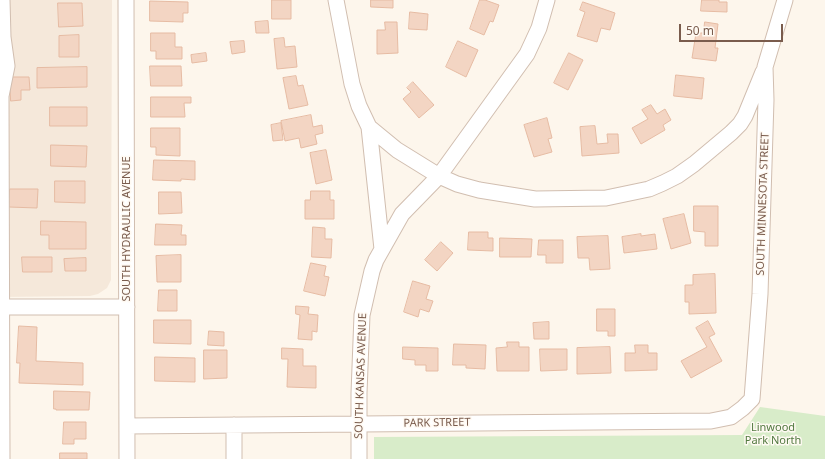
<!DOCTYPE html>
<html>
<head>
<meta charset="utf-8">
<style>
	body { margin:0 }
	#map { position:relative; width:825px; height:459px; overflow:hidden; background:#fdf6ec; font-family:"Noto Sans",sans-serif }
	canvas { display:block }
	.scale { position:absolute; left:679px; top:24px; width:104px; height:18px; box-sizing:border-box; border:2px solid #7a5c4d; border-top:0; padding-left:5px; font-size:12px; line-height:14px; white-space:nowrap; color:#7a5c4d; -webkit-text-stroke:3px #fffaf3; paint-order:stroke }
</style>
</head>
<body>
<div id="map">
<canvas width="825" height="459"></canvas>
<div class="scale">50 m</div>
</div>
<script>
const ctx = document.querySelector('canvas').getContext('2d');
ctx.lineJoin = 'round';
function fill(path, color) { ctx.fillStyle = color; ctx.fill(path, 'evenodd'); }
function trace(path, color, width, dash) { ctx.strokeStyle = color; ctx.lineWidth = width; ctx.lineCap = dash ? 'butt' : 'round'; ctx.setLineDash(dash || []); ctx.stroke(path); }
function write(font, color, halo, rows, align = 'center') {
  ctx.font = font + ' "Noto Sans",sans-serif'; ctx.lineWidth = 3; ctx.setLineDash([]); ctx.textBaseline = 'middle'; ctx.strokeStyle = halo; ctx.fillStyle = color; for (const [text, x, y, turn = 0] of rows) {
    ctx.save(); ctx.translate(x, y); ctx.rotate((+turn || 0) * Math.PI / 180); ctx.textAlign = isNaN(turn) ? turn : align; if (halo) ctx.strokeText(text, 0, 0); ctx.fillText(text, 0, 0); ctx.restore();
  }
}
const residential = new Path2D(`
	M0 0H112L111 280 107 288 98 294 90 296 0 297Z`);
const green = new Path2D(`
	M760 407 825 416V459H374V437L742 435Z`);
const building = new Path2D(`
	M272 0H291V19H272Z
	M371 0H393V8L371 7Z
	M480 0H485L499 5 493 22 490 21 484 35 470 29Z
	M702 0H719V2H727V12L701 11Z
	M150 1 188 2V13H183V22L150 21Z
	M583 2 615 13 610 30 601 28 597 42 577 36 585 12 580 10Z
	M58 3H82L83 26 59 27Z
	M410 12 428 14 427 30 409 29Z
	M268 21 269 33H256L255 22Z
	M385 22H397L398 53 377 54V30H385Z
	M705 22 718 24 715 48H718L716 61 692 58 696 33H703Z
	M151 33H175V47H182V59H156V51H151Z
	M79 35V57H59V36Z
	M284 38 285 47 295 46 297 67 277 69 274 39Z
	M244 41 245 52 232 54 230 42Z
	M458 41 478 50 466 77 446 67Z
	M206 53 207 61 192 63 191 55Z
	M569 53 583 60 568 90 554 83Z
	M150 66H181L182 86H151Z
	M87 67V87L37 88V68Z
	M676 75 704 78 702 99 674 96Z
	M296 76 298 86 303 85 308 105 289 109 283 78Z
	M10 77H29L30 90H21V100L11 101Z
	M413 82 434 105 419 118 403 99 411 92 407 88Z
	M151 97H191V103H184L185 117H151Z
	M651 105 657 114 665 109 671 120 663 125 665 130 641 144 632 128 648 119 642 110Z
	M50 107H87V126H50Z
	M311 115 313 127 322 125 323 133 315 135 317 144 301 148 299 138 285 141 281 121Z
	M547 118 552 138 548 139 552 152 534 157 524 125Z
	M281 123 283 140 273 141 271 125Z
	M595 126 597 144 608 143 607 134H618L619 153 582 156 580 127Z
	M151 128H180V156L156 155V147H151Z
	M51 145 87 146 86 167 51 166Z
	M326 150 332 180 316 184 310 153Z
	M154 160 195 161V180L181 179V181L153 180Z
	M55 181H85V203L55 202Z
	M10 189H38L37 208 9 207Z
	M311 191H330V200H334V219H305V200H310Z
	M159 192H181L182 213 159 214Z
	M694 206H718V246H705V232L694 231Z
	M684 214 691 243 671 249 663 219Z
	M41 221 86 222V249H49V235H41Z
	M156 224 182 225 181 235H186V245H155Z
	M313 227 325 228V239H332L331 258 312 257Z
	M469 232H488V238H493V251L468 250Z
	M641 234V236L655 234 657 249 624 253 622 237Z
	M608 236 610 269 590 270 589 258H578L577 237Z
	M500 238 532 239 531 257H500Z
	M539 240H563V263H546V255H538Z
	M441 242 453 253 437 271 425 260Z
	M181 255V282H157L156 256Z
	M22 257H52V272H23Z
	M86 258V271H65L64 259Z
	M311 263 326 266 324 276 329 277 325 296 304 291Z
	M715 274 716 313 689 314V302H685V285H693V275Z
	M413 281 430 286 426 299 433 301 429 312 420 309 418 317 404 312Z
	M159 290H177V311H158Z
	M296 306 309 307 308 314 318 315 317 332 312 331V340L298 339 300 315 296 314Z
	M597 309H615V336H608V331H597Z
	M154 320H191V344L154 343Z
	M708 321 715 334 709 337 722 361 691 378 681 361 707 347 696 328Z
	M549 322V339H534L533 323Z
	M19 326 37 327 36 361 83 363V385L19 383 20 363H17Z
	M209 331 224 332V346L208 345Z
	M507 342H519V347H529V371H497L496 348 507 347Z
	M454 344 486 345 485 369 466 368V365H453Z
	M635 345H648V353H657V370L625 371V353H635Z
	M403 347 438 348V371H426V365H415V360L403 359Z
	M610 347 611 373 577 374V348Z
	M282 348 303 349V366H316V388L287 387 288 359H282Z
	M540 349H567V370L541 371Z
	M204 350H227V378L204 379Z
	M155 357 195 358V382L155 381Z
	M54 391 90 392 89 410H56V409H54Z
	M64 422H86V439H74V444H63Z
	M60 453H87V459H60Z`);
const minor = new Path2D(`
	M2 0 3 37 7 66 1 96 2 459
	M126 0 127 459
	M336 0 352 84 359 106 369 127 397 150 439 176 457 184 479 190 535 199 606 198 649 189 663 183 677 176 694 164 731 133 740 124 745 116 763 72
	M369 127 382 249
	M0 307H127
	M234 425V459
	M127 426 711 421 731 417 743 408 752 399 760 294 766 100 765 67 785 0
	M359 459V393L362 315 372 271 376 260 402 214 439 176 527 54 539 28 547 0`);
const streetNames = [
	["SOUTH MINNESOTA STREET",763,204,-88],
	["SOUTH HYDRAULIC AVENUE",127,229,-90],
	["SOUTH KANSAS AVENUE",361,376,-88],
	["PARK STREET",437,423,-1]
];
const parkNames = [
	["Linwood",773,428],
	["Park North",773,441]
];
fill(residential, '#f5e8da');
fill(green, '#d8ecc9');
fill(building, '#f3d5c3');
trace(building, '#e6bba3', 1);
trace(minor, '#d1beb0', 17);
trace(minor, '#fff', 15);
write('11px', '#7a5c4d', '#fffaf3', streetNames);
write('11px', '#537a41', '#fffaf3', parkNames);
</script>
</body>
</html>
